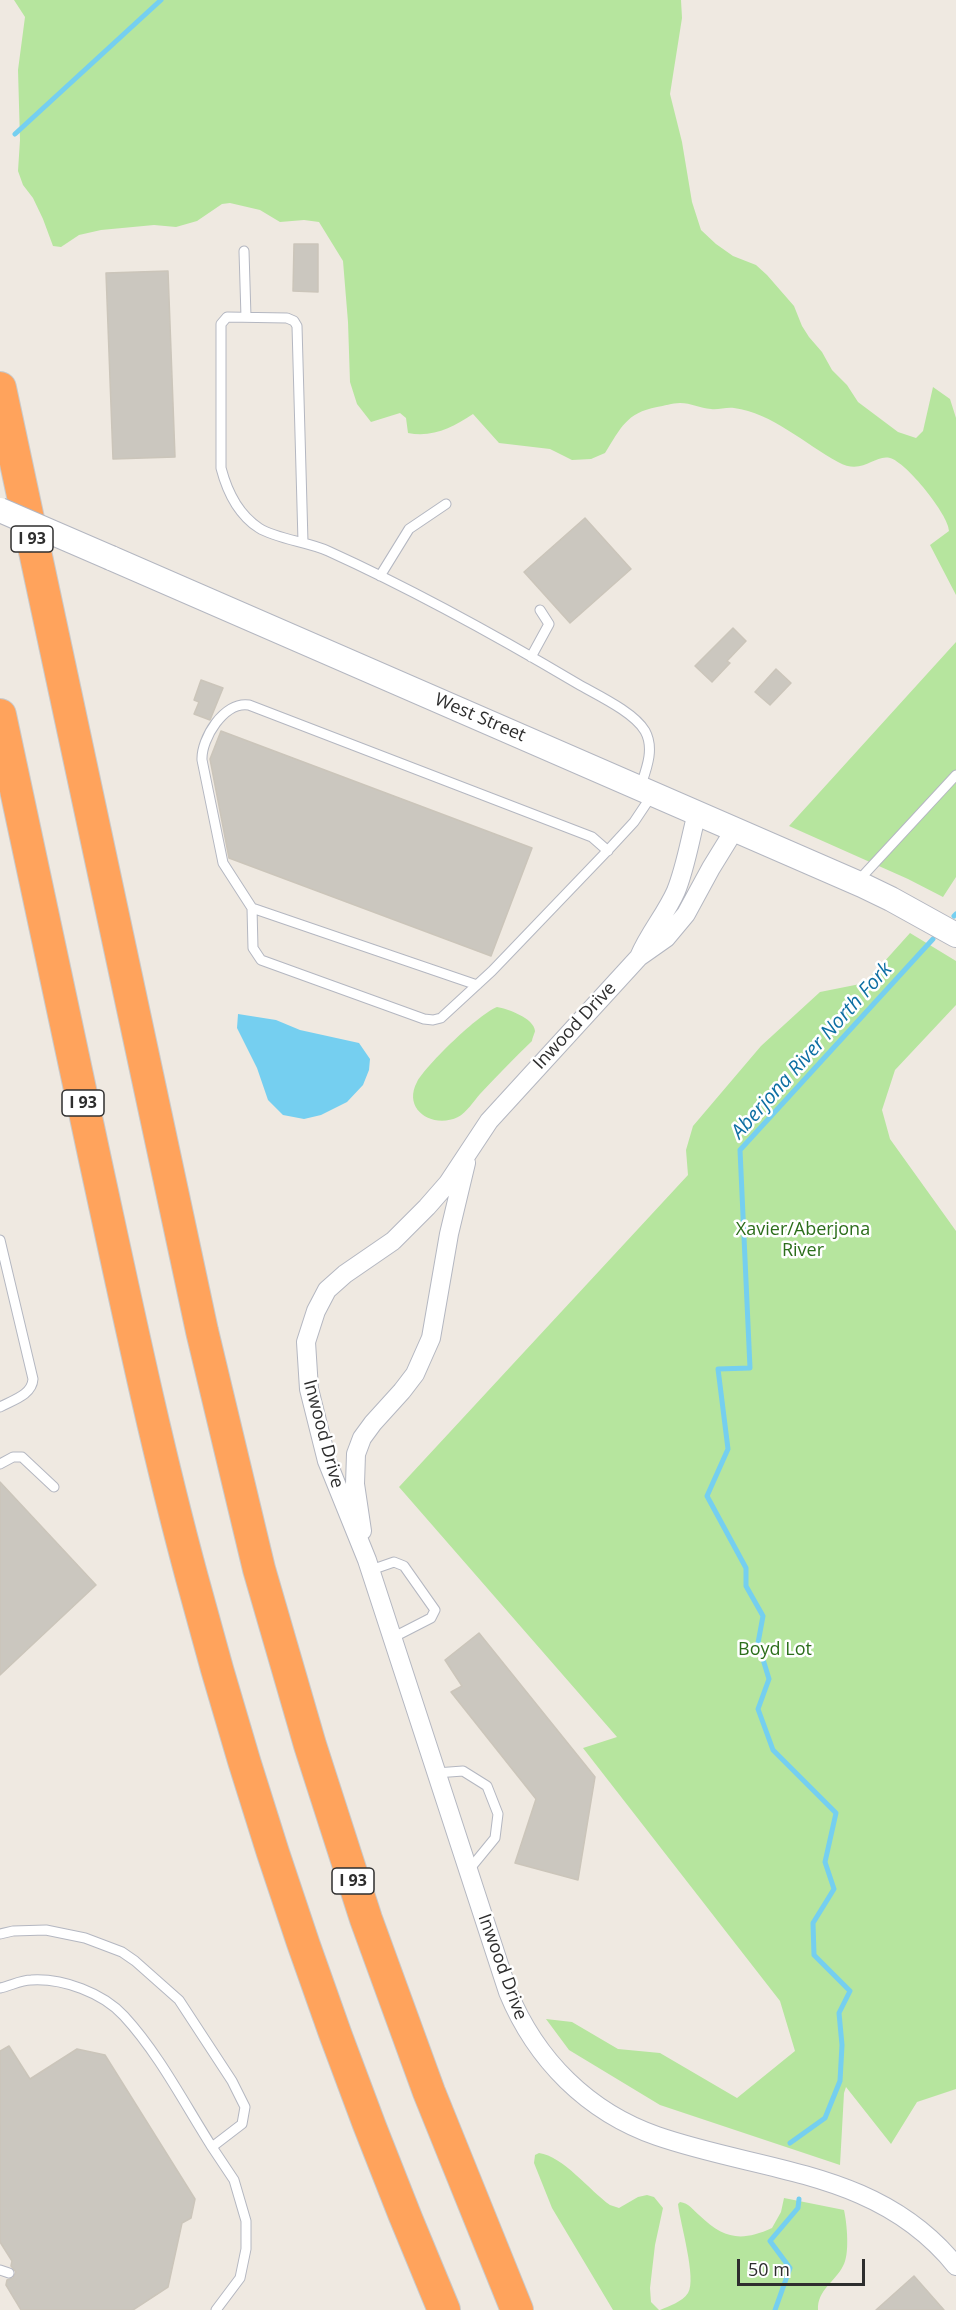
<!DOCTYPE html>
<html>
<head>
<meta charset="utf-8">
<style>
	body { margin:0 }
	#map { position:relative; width:956px; height:2310px; overflow:hidden; background:#efe9e1; font-family:"Open Sans",sans-serif }
	canvas { display:block }
	.scale { position:absolute; left:737px; top:2259px; width:128px; height:27px; box-sizing:border-box; border:3px solid #2e2e2e; border-top:0; padding-left:8px; font-size:18px; line-height:21px; white-space:nowrap; color:#2e2e2e; -webkit-text-stroke:4px #fff; paint-order:stroke }
</style>
</head>
<body>
<div id="map">
<canvas width="956" height="2310"></canvas>
<div class="scale">50 m</div>
</div>
<script>
const ctx = document.querySelector('canvas').getContext('2d');
ctx.lineJoin = 'round';
function fill(path, color) { ctx.fillStyle = color; ctx.fill(path, 'evenodd'); }
function trace(path, color, width, dash) { ctx.strokeStyle = color; ctx.lineWidth = width; ctx.lineCap = dash ? 'butt' : 'round'; ctx.setLineDash(dash || []); ctx.stroke(path); }
function write(font, color, halo, rows, align = 'center') {
  ctx.font = font + ' "Open Sans",sans-serif'; ctx.lineWidth = 5; ctx.setLineDash([]); ctx.textBaseline = 'middle'; ctx.strokeStyle = halo; ctx.fillStyle = color; for (const [text, x, y, turn = 0] of rows) {
    ctx.save(); ctx.translate(x, y); ctx.rotate((+turn || 0) * Math.PI / 180); ctx.textAlign = isNaN(turn) ? turn : align; if (halo) ctx.strokeText(text, 0, 0); ctx.fillText(text, 0, 0); ctx.restore();
  }
}
const green = new Path2D(`
	M14 0H681L682 18 670 94 682 142 692 202 701 230 716 244 733 256 756 265 767 275 794 306 802 326 809 337 822 352 832 370 847 385 858 402 898 432 916 438 923 431 933 387 950 399 956 418V595L930 545 949 531C949 515 906 462 890 458 874 454 863 476 838 462 805 444 772 413 734 408 726 407 718 410 711 409 700 408 691 403 680 403 672 403 664 406 657 407 626 413 621 428 605 453L591 459 572 460 550 449 499 443 473 414C453 427 433 438 408 433L406 418 400 413 371 422 357 404 350 382 348 322 343 261 319 222 304 220 280 222 260 210 230 203 222 204 197 221 176 227 154 225 101 230 79 235 61 247 53 246 43 219 33 198 23 185 18 171 20 140 18 70 25 17Z
	M956 642V877L943 897 908 879 789 826Z
	M910 933 956 961V1005L895 1070 882 1110 890 1139 956 1231V2089L917 2102 891 2144 846 2087 844 2093 840 2165 660 2105 569 2050 546 2019 572 2022 618 2049 660 2053 737 2098 795 2051 780 2001 583 1748 617 1737 399 1487 688 1175 686 1150 693 1126 761 1046 820 992 865 983Z
	M497 1007C508 1009 534 1018 535 1031 535 1032 532 1039 532 1041 514 1058 497 1076 480 1094 474 1101 466 1113 458 1117 433 1129 402 1110 417 1082 427 1064 479 1014 497 1007Z
	M539 2153C563 2156 590 2191 610 2205L619 2208 638 2197 647 2195 654 2197 663 2208 655 2245 650 2288 651 2302 659 2310H613L552 2208 534 2163 535 2155Z
	M784 2198 844 2210C847 2223 850 2255 843 2266 835 2282 817 2290 818 2310H660C669 2306 682 2302 688 2293 697 2279 680 2223 678 2204L680 2202C689 2203 693 2210 699 2215 724 2239 741 2242 772 2228L781 2212Z`);
const water = new Path2D(`
	M238 1014 276 1020 300 1030 359 1043 370 1059 369 1070 363 1085 347 1102 321 1115 304 1119 283 1115 268 1100 257 1068 237 1028Z`);
const stream = new Path2D(`
	M15 134 161 0
	M954 916 956 914
	M790 2143 825 2118 840 2081 842 2045 839 2013 850 1991 814 1955 813 1923 834 1889 825 1862 836 1813 773 1750 758 1709 769 1679 758 1643 763 1616 746 1586V1568L707 1496 728 1449 718 1369 750 1368 740 1150 933 939
	M775 2310 790 2268 770 2241 798 2208 799 2199`);
const building = new Path2D(`
	M294 244H318V292L293 291Z
	M168 271 175 457 113 459 106 273Z
	M585 518 631 569 570 623 524 572Z
	M733 628 746 641 727 661 730 663 712 682 695 666Z
	M776 669 791 683 770 705 755 692Z
	M201 680 223 688 210 720 194 714 199 702 194 700Z
	M221 731 532 848 491 956 229 858 210 759Z
	M0 1482 96 1585 0 1675Z
	M479 1633 595 1777 578 1880 515 1863 536 1799 451 1692 462 1686 445 1660Z
	M9 2046 30 2079 77 2049 105 2055 195 2199 191 2218 182 2223 168 2287 133 2310H21L6 2285 7 2280 13 2278 16 2272 11 2266 12 2261 0 2242V2051Z
	M914 2276 944 2310H876Z`);
const service = new Path2D(`
	M244 251 246 317
	M303 542 297 326 294 321 287 318 227 317 221 324V468C227 491 239 515 259 528 276 539 309 542 328 551 414 590 497 636 578 684 597 695 634 712 645 731 655 749 646 770 640 788
	M380 576 409 529 446 504
	M531 657 549 624 540 610
	M858 881 956 775
	M252 908 253 948 261 960 424 1019 433 1020 441 1018 492 971 610 848 634 822 652 795
	M477 985 252 908 223 863 202 760C201 739 224 701 249 705L592 837 608 851
	M0 1240 33 1379C32 1395 13 1400 0 1407
	M0 1464 13 1457H22L54 1487
	M371 1570 394 1562 404 1566 435 1610 431 1618 392 1638
	M436 1773 463 1771 487 1786 498 1814 495 1838 468 1871
	M0 1934 13 1931 46 1930 85 1938 122 1952 135 1961 179 2000 232 2081 245 2107 242 2124 212 2147 234 2180 246 2221V2249L240 2278 216 2310
	M0 1988C10 1986 21 1980 31 1980 63 1978 103 1993 124 2016 159 2054 184 2103 212 2147
	M0 2270 9 2273`);
const minor = new Path2D(`
	M735 829 711 868 686 914 666 938 639 957 489 1121 448 1183 427 1207 393 1241 345 1274 327 1290 316 1311 306 1342 309 1389 327 1461 367 1560 508 1992C536 2060 588 2112 657 2136 764 2173 879 2170 956 2266
	M639 957C649 933 666 914 676 891 686 866 690 839 697 813
	M362 1531 355 1484 356 1454 362 1438 373 1423 402 1391 415 1374 431 1338 449 1234 466 1163`);
const secondary = new Path2D(`
	M111 558 862 885 891 899 956 935`);
const motorway = new Path2D(`
	M0 388 202 1331 259 1569 310 1745 366 1919 429 2092 517 2310
	M0 715C32 865 64 1014 96 1164 126 1302 155 1441 192 1578 258 1827 343 2072 444 2310`);
const secondaryBridge = new Path2D(`
	M0 510 111 558`);
const shields = [
	[32,539,42],
	[83,1103,42],
	[353,1881,42]
];
const shieldNames = [
	["I 93",32,539],
	["I 93",83,1103],
	["I 93",353,1881]
];
const streetNames = [
	["West Street",480,718,23],
	["Inwood Drive",575,1026,-47],
	["Inwood Drive",323,1434,75],
	["Inwood Drive",502,1967,70]
];
const parkNames = [
	["Xavier/Aberjona",803,1230],
	["River",803,1251],
	["Boyd Lot",775,1650]
];
const waterNames = [
	["Aberjona River North Fork",812,1051,-48]
];
fill(green, '#b6e59e');
fill(water, '#75cff0');
trace(stream, '#75cff0', 5);
fill(building, '#cbc7bf');
trace(building, '#cbc5ba', 1.5);
trace(service, '#b4b7c1', 11);
trace(minor, '#b4b7c1', 20);
trace(secondary, '#b4b7c1', 26);
trace(motorway, '#c9c9c9', 34);
trace(service, '#fff', 9);
trace(minor, '#fff', 18);
trace(secondary, '#fff', 24);
trace(motorway, '#ffa35c', 32);
trace(secondaryBridge, '#b4b7c1', 26, []);
trace(secondaryBridge, '#fff', 24);
for (const [x, y, w] of shields) { const box = new Path2D(); box.roundRect(x - w / 2, y - 13, w, 26, 4.5); ctx.fillStyle = '#fff'; ctx.fill(box); trace(box, '#2e2e2e', 1.5); }
write('bold 16px', '#2e2e2e', null, shieldNames);
write('18px', '#2e2e2e', '#fff', streetNames);
write('18px', '#2c6e1b', '#fff', parkNames);
write('italic 20px', '#0d6fa3', '#fff', waterNames);
</script>
</body>
</html>
